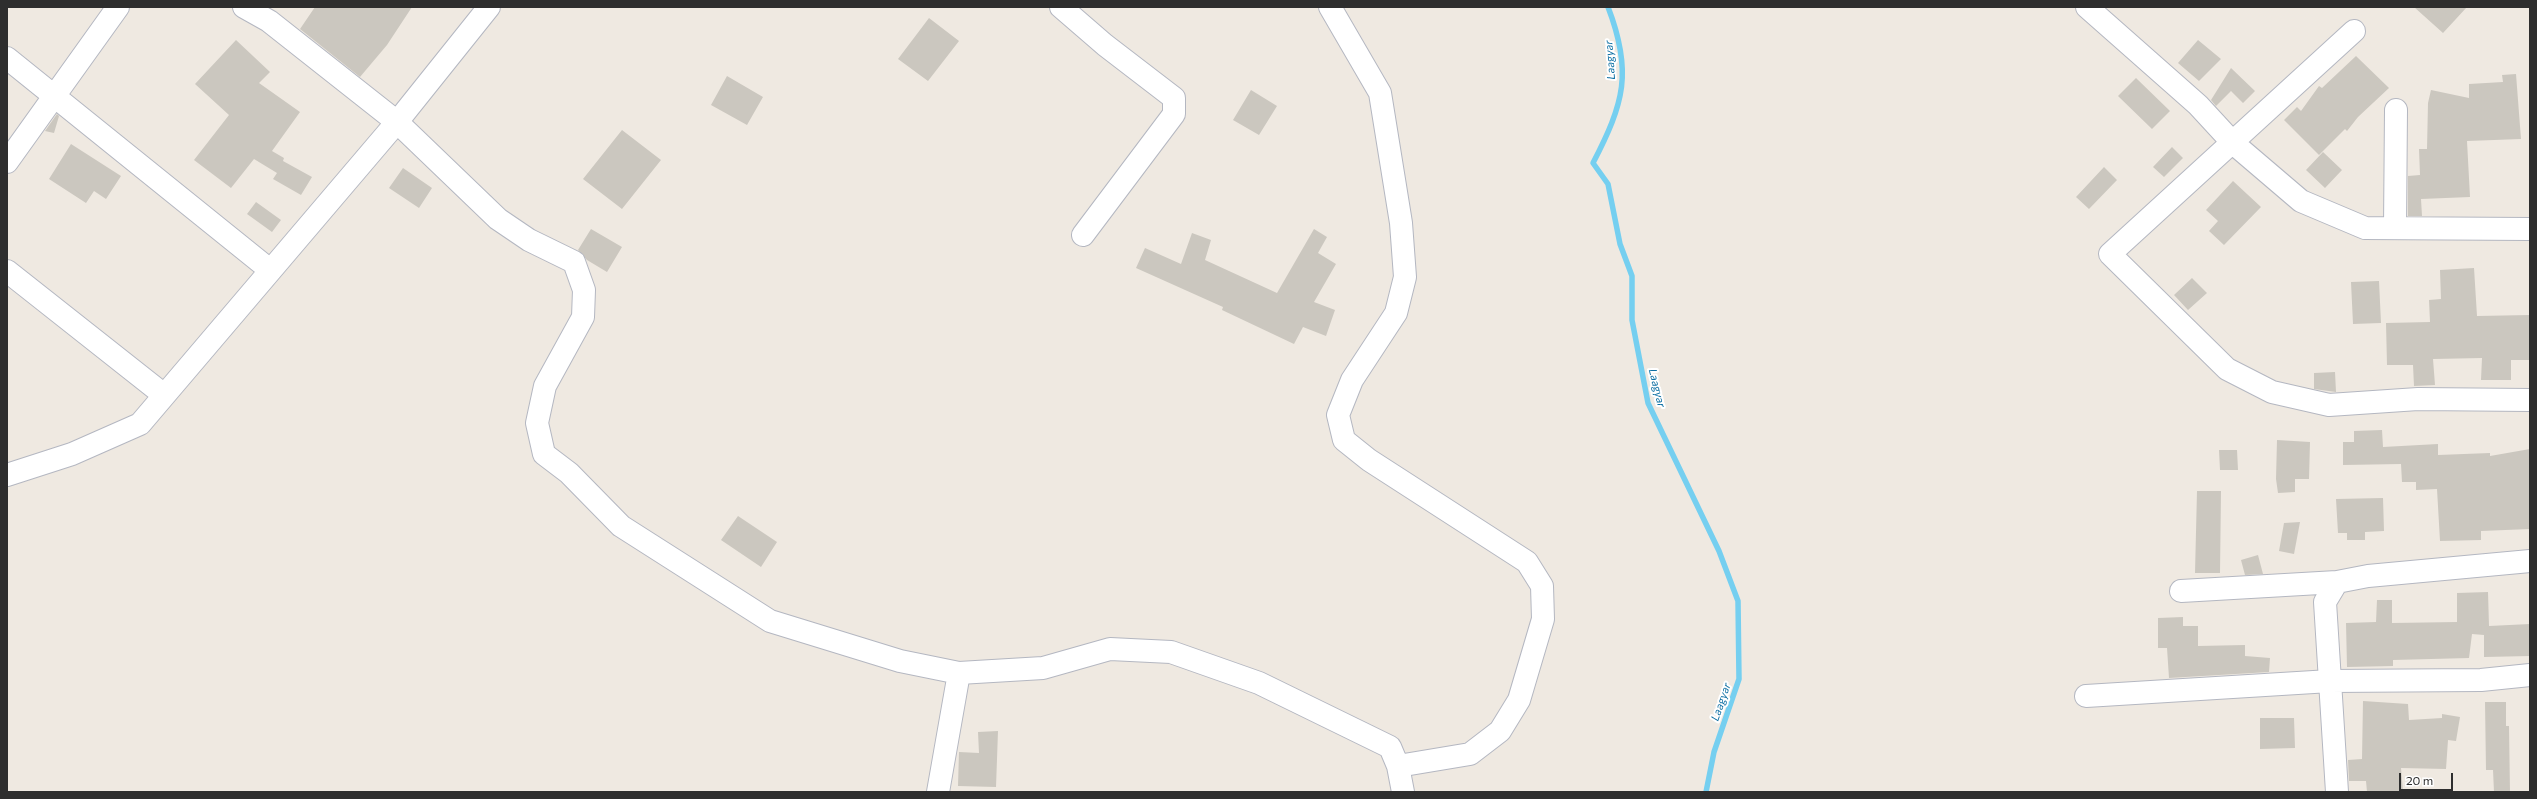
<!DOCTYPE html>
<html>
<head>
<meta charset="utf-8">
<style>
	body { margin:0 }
	#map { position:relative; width:2537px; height:799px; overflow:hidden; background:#efe9e1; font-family:Commissioner,sans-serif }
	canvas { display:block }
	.frame { position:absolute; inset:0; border:8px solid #2e2e2e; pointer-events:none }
	.scale { position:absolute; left:2399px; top:773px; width:54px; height:18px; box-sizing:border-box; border:2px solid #2e2e2e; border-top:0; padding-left:5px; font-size:12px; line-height:14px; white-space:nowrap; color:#2e2e2e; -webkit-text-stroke:3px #fff; paint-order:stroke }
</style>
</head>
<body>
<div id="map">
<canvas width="2537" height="799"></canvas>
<div class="frame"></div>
<div class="scale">20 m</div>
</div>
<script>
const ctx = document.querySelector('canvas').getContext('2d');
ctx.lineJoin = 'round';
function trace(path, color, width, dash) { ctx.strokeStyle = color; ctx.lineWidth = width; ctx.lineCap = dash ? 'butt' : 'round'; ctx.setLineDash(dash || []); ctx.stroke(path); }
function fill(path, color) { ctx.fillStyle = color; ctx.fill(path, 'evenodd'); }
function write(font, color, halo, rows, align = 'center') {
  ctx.font = font + ' Commissioner,sans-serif'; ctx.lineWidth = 4; ctx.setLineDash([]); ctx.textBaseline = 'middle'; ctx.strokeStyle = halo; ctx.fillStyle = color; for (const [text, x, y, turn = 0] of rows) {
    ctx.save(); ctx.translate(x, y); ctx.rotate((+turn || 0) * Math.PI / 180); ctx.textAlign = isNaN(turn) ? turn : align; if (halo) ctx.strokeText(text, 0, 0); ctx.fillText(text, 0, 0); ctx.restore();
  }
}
const stream = new Path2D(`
	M1608 7C1633 72 1624 103 1593 163L1608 184 1620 244 1632 276V320L1648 403 1719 551 1738 601 1739 679 1714 752 1706 792`);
const building = new Path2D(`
	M315 7H412L387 45 360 77 300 29Z
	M2414 7H2467L2443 33Z
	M929 18 959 41 928 81 898 59Z
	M236 40 270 72 259 83 300 112 272 151 284 158 283 161 312 177 301 195 273 179 277 173 254 159 231 188 194 160 229 115 195 84Z
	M2198 40 2221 59 2199 81 2178 63Z
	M2356 56 2389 88 2358 117 2347 131 2345 129 2319 155 2284 120 2297 107 2301 111 2319 86 2322 88Z
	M2231 68 2255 91 2243 103 2231 91 2216 106 2211 100Z
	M2516 74 2521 139 2467 141 2470 197 2421 199 2422 216H2408V176L2420 175 2419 149H2427L2428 103 2431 90 2469 98V84L2503 82 2502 75Z
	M727 76 763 97 747 125 711 105Z
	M2136 78 2170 111 2152 129 2118 96Z
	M1251 90 1277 106 1259 135 1233 120Z
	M57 114 59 116 54 133 45 131Z
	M622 130 661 160 622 209 583 179Z
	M71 144 121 176 106 199 94 191 86 203 49 179Z
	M2172 147 2183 158 2164 177 2153 167Z
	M2323 152 2342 170 2325 188 2306 170Z
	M2104 167 2117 180 2089 209 2076 197Z
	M403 168 432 188 419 208 389 188Z
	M2233 181 2261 207 2224 245 2209 231 2218 221 2206 210Z
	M256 202 281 220 272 232 247 214Z
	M591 229 622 247 607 272 587 260 578 250Z
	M1314 229 1327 237 1318 253 1336 264 1314 302 1335 310 1326 336 1303 327 1294 344 1222 310 1223 307 1136 268 1145 248 1181 264 1192 233 1211 240 1205 260 1277 293Z
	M2474 268 2477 316 2530 315V360H2511V380H2481L2482 358 2433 359 2435 385 2414 386 2413 365H2387L2386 323 2430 322 2429 300 2441 299 2440 270Z
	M2192 278 2207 293 2188 310 2174 295Z
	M2379 281 2381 323 2353 324 2351 282Z
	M2335 372 2336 392 2314 389V373Z
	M2382 430 2383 447 2438 444V455L2490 453V456L2530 449V529L2481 531V540L2440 541 2437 489 2416 490V482H2402L2401 464 2343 465V442H2354V431Z
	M2277 440 2310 442 2309 479H2295V492L2278 493 2276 479Z
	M2219 450H2237L2238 470H2220Z
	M2197 491H2221L2220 573H2195Z
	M2383 498 2384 531 2365 532V540H2347V533H2338L2336 499Z
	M738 516 777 542 761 567 721 540Z
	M2300 522 2294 554 2279 551 2284 523Z
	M2258 555 2263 574 2245 575 2241 560Z
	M2488 592 2489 626 2530 624V656L2484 657V635L2472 634 2469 658 2393 660V666L2347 667 2346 623 2376 622 2377 600H2392V623L2457 622V593Z
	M2183 617V626H2198V646L2245 645V656L2270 658 2269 672 2169 678 2167 648H2158V618Z
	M2363 701 2408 704 2409 720 2442 718V714L2460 717 2456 741 2448 740 2446 769 2401 768 2403 792H2367L2366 781H2349L2348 760 2362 759Z
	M2485 702H2506V726H2509L2510 792H2494L2493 770H2486Z
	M2260 718H2294L2295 748 2260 749Z
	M998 731 996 787 958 786 959 752 979 753 978 732Z`);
const minor = new Path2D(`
	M244 7 269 21 397 122 498 219 529 240 574 262 584 290 583 317 545 386 537 423 544 454 569 473 621 526 770 621 900 661 959 673 1043 668 1110 649 1171 652 1259 683 1390 747 1398 766 1403 792
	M1061 7 1105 45 1174 98V114L1083 235
	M1330 7 1380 93 1401 223 1405 277 1396 313 1352 380 1338 415 1344 440 1369 460 1527 562 1542 586 1543 619 1519 700 1500 731 1470 754 1398 766
	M2087 7 2198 105 2233 143 2301 201 2365 228 2530 229
	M2354 31 2110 254 2227 369 2272 392 2329 405 2418 399 2530 400
	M7 58 270 270
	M7 162 118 7
	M2395 227 2396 110
	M7 271 164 395
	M7 475 72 454 140 424 397 122 489 7
	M2181 591 2337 582
	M2086 696 2330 681 2481 680 2530 675
	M938 792 959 673
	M2337 792 2325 602 2337 582 2368 576 2530 561`);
const waterNames = [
	["Laagyar",1610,60,-94],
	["Laagyar",1657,388,76],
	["Laagyar",1721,702,-71]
];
trace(stream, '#75cff0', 5.5);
fill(building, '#cbc7bf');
trace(minor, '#b4b7c1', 24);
trace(minor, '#fff', 22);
write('italic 11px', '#0d6fa3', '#fff', waterNames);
</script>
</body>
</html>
